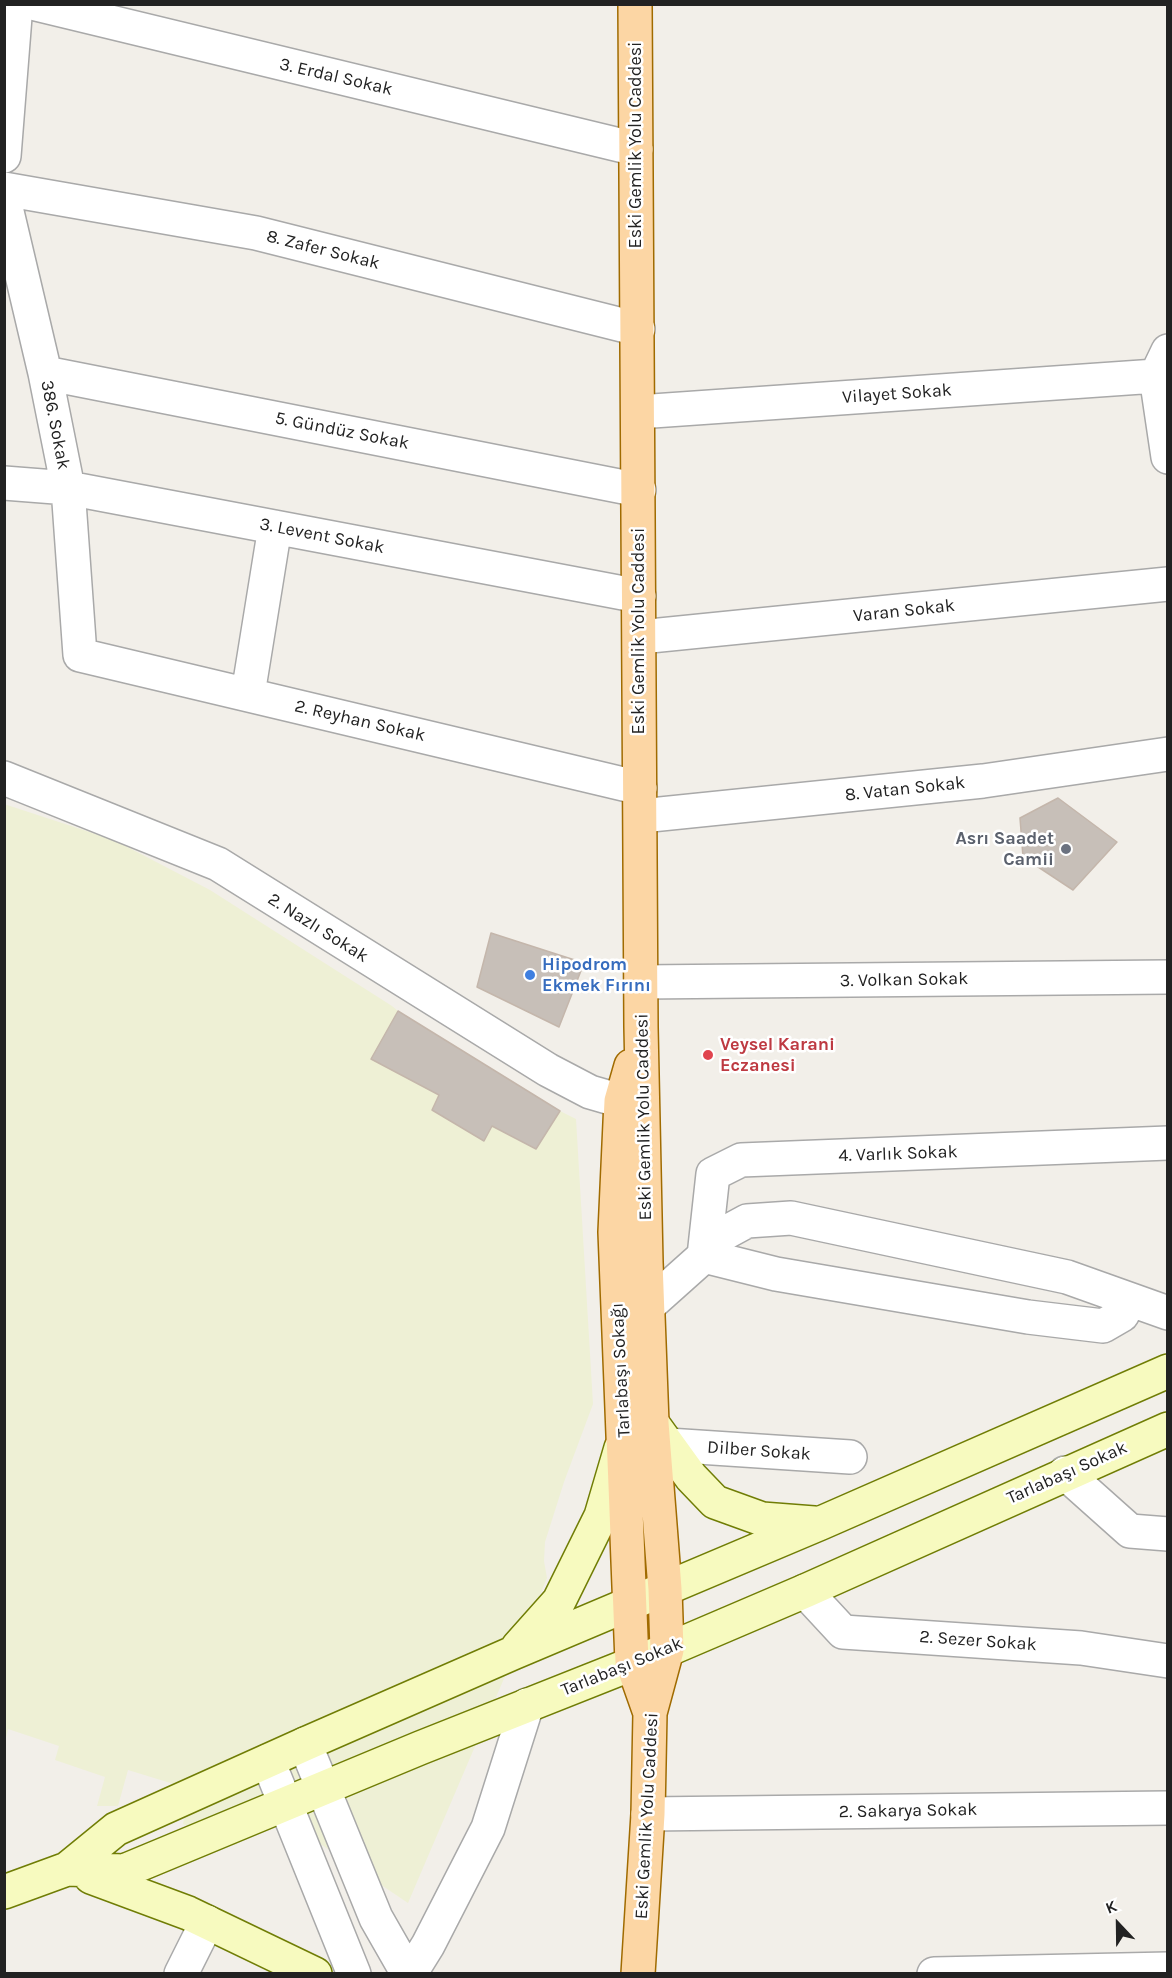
<!DOCTYPE html>
<html>
<head>
<meta charset="utf-8">
<style>
	body { margin:0 }
	#map { position:relative; width:1172px; height:1978px; overflow:hidden; background:#f2efe9; font-family:Karla,sans-serif }
	canvas { display:block }
	.frame { position:absolute; inset:0; border:6px solid #222; pointer-events:none }
	.north { position:absolute; left:1088px; top:1894px; width:60px; height:60px; -webkit-text-stroke:4px #fff; paint-order:stroke; rotate:338deg; font-size:16px; font-weight:700; line-height:24px; text-align:center; color:#222 }
	.north::after { content:''; display:block; margin:auto; width:21px; height:27px; background:#222; clip-path:polygon(50% 0,100% 100%,50% 72%,0 100%) }
</style>
</head>
<body>
<div id="map">
<canvas width="1172" height="1978"></canvas>
<div class="frame"></div>
<div class="north">K</div>
</div>
<script>
const ctx = document.querySelector('canvas').getContext('2d');
ctx.lineJoin = 'round';
function fill(path, color) { ctx.fillStyle = color; ctx.fill(path, 'evenodd'); }
function trace(path, color, width, dash) { ctx.strokeStyle = color; ctx.lineWidth = width; ctx.lineCap = dash ? 'butt' : 'round'; ctx.setLineDash(dash || []); ctx.stroke(path); }
function write(font, color, halo, rows, align = 'center') {
  ctx.font = font + ' Karla,sans-serif'; ctx.lineWidth = 5; ctx.setLineDash([]); ctx.textBaseline = 'middle'; ctx.strokeStyle = halo; ctx.fillStyle = color; for (const [text, x, y, turn = 0] of rows) {
    ctx.save(); ctx.translate(x, y); ctx.rotate((+turn || 0) * Math.PI / 180); ctx.textAlign = isNaN(turn) ? turn : align; if (halo) ctx.strokeText(text, 0, 0); ctx.fillText(text, 0, 0); ctx.restore();
  }
}
const farmland = new Path2D(`
	M4 804 114 840 210 890 392 1006 398 1011 372 1059 439 1095 432 1110 484 1141 492 1126 535 1149 560 1111 576 1119 593 1404 564 1482 545 1542 544 1561 547 1578 408 1903 264 1806 236 1845 183 1824 190 1789 128 1770 118 1806H97L105 1777 55 1760 59 1746 8 1729 5 1742Z`);
const building = new Path2D(`
	M1058 798 1117 842 1073 890 1023 857 1020 818Z
	M491 933 584 963 559 1027 477 987Z
	M398 1011 560 1111 536 1149 492 1126 484 1141 432 1110 439 1095 371 1059Z`);
const minor = new Path2D(`
	M36 4 636 149
	M4 156 16 4
	M4 189 256 233 638 329
	M4 199 45 373 68 488 80 655 640 788
	M45 373 639 490
	M1156 376 1168 457
	M1156 376 1168 351
	M638 412 1156 376
	M4 483 68 488 639 596
	M640 637 1168 584
	M248 694 275 527
	M4 778 218 864 548 1070 590 1092 621 1101
	M641 816 983 781 1168 754
	M641 982 1168 977
	M704 1256 713 1174 741 1160 1168 1143
	M704 1256 776 1274 1028 1317 1103 1326 1122 1315 1130 1300
	M648 1306 704 1256 723 1234 747 1221 791 1218 1067 1277 1168 1313
	M668 1445 850 1457
	M1065 1473 1130 1531 1168 1534
	M805 1591 843 1632 1081 1648 1168 1661
	M305 1744 376 1918 408 1974
	M268 1761 354 1974
	M648 1814 1168 1808
	M181 1974 207 1922
	M410 1974 428 1945 488 1828 527 1705
	M934 1974 1168 1969`);
const secondary = new Path2D(`
	M652 1423 691 1477 715 1502 762 1519 814 1523
	M518 1647 559 1601 601 1516 621 1448
	M67 1869 124 1871 420 1748 667 1650 805 1591 1168 1429
	M91 1877 188 1913 315 1974
	M4 1892 67 1869 116 1829 305 1744 513 1653 821 1523 1168 1371`);
const primary = new Path2D(`
	M635 4 641 1027 646 1262 652 1423 665 1589 667 1650 650 1713 648 1814 638 1974
	M631 1066 621 1101 615 1232 632 1662 650 1713`);
const markers = [
	[1066,849,6,"#6b7280"],
	[530,975,6,"#3f7fe0"],
	[708,1055,6,"#e0444e"]
];
const streetNames = [
	["3. Erdal Sokak",336,77,13],
	["Eski Gemlik Yolu Caddesi",636,145,-90],
	["8. Zafer Sokak",323,250,14],
	["Vilayet Sokak",897,394,-4],
	["386. Sokak",55,425,79],
	["5. Gündüz Sokak",342,431,11],
	["3. Levent Sokak",322,536,11],
	["Varan Sokak",904,611,-6],
	["Eski Gemlik Yolu Caddesi",639,631,-90],
	["2. Reyhan Sokak",360,721,13],
	["8. Vatan Sokak",905,789,-6],
	["2. Nazlı Sokak",318,928,32],
	["3. Volkan Sokak",904,980,-1],
	["Eski Gemlik Yolu Caddesi",644,1117,-91],
	["4. Varlık Sokak",898,1154,-2],
	["Tarlabaşı Sokağı",621,1370,-93],
	["Dilber Sokak",759,1451,4],
	["Tarlabaşı Sokak",1067,1473,-24],
	["2. Sezer Sokak",978,1641,4],
	["Tarlabaşı Sokak",622,1667,-22],
	["2. Sakarya Sokak",908,1811,-1],
	["Eski Gemlik Yolu Caddesi",647,1816,-87]
];
const worshipNames = [
	["Asrı Saadet",1054,839],
	["Camii",1054,860]
];
const shopNames = [
	["Hipodrom",542,965],
	["Ekmek Fırını",542,986]
];
const healthNames = [
	["Veysel Karani",720,1045],
	["Eczanesi",720,1066]
];
fill(farmland, '#eef0d5');
fill(building, '#c7bfb8');
trace(building, '#c4b6ab', 1.5);
trace(minor, '#a9a9a9', 36);
trace(secondary, '#707d05', 36);
trace(primary, '#a06b00', 36);
trace(minor, '#fff', 33);
trace(secondary, '#f7fabf', 33);
trace(primary, '#fcd6a4', 33);
for (const [x, y, r, color] of markers) { const dot = new Path2D(); dot.arc(x, y, r, 0, 2 * Math.PI); ctx.fillStyle = color; ctx.fill(dot); trace(dot, '#fff', 2); }
write('18px', '#222', '#fff', streetNames);
write('bold 18px', '#5b616d', '#fff', worshipNames, 'right');
write('bold 18px', '#366cbe', '#fff', shopNames, 'left');
write('bold 18px', '#be3a42', '#fff', healthNames, 'left');
</script>
</body>
</html>
